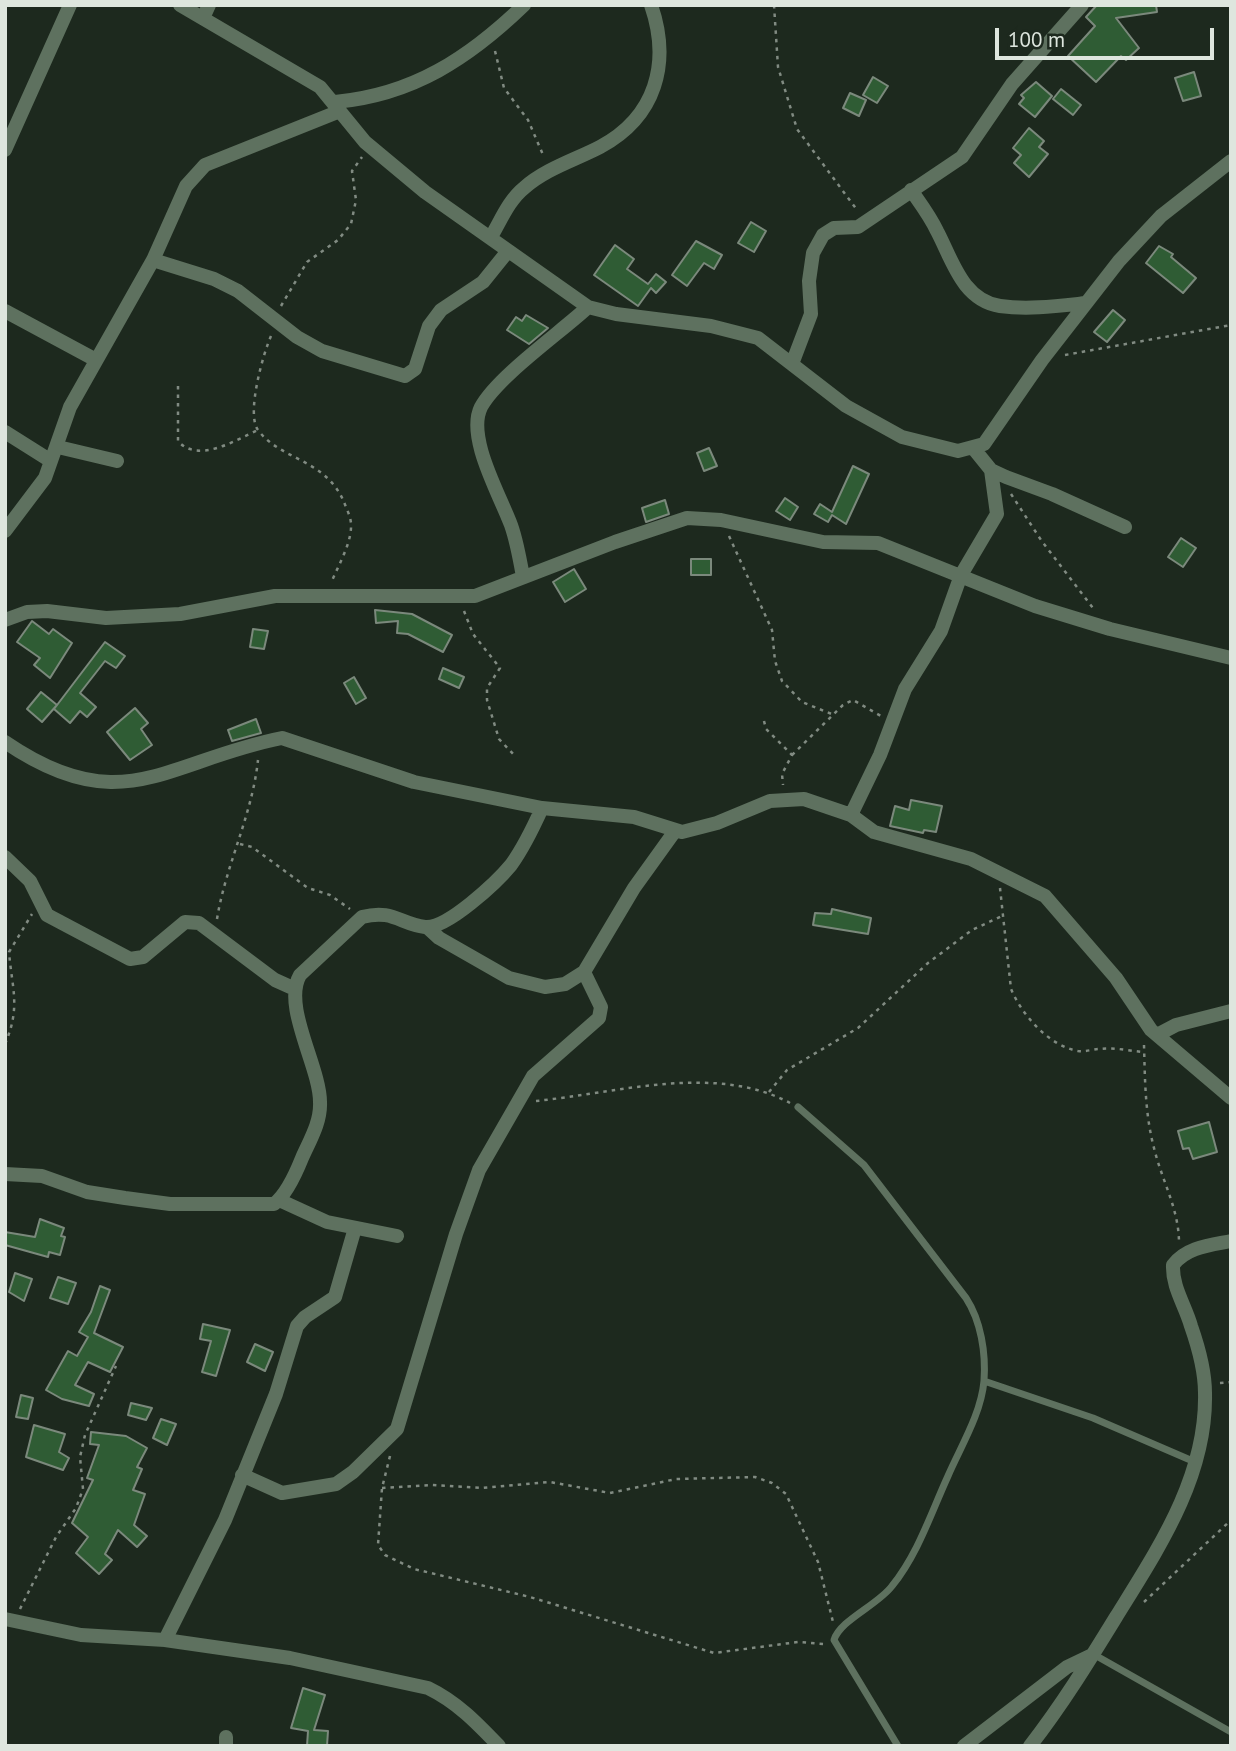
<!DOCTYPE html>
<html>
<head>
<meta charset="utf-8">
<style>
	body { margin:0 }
	#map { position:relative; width:1236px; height:1751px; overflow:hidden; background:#1d291e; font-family:"PT Sans",sans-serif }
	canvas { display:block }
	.frame { position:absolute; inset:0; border:7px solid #dee6de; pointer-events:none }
	.scale { position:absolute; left:995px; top:28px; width:219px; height:32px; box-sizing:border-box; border:4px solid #dee6de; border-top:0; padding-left:9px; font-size:21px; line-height:24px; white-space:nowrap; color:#dee6de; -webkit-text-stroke:5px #1d291e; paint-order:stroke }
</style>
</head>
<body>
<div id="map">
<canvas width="1236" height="1751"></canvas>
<div class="frame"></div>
<div class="scale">100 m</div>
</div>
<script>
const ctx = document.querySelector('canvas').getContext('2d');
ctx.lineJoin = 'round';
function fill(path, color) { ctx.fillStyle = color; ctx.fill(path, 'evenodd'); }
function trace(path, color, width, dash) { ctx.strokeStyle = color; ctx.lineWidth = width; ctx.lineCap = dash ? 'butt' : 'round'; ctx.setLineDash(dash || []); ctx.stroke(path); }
const building = new Path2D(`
	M1097 5H1156L1157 12 1116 18 1139 48 1126 60 1121 56 1096 82 1068 56 1095 26 1086 17Z
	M1194 72 1201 96 1183 101 1175 78Z
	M873 77 888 86 877 103 863 95Z
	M1036 82 1052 96 1035 117 1019 104 1024 98 1021 95Z
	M1061 89 1081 105 1073 115 1053 99Z
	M850 93 866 100 859 116 843 108Z
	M1029 128 1044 141 1039 147 1048 154 1029 177 1014 163 1021 155 1013 148Z
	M751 222 766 231 754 252 738 243Z
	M696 241 722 255 714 269 704 263 687 286 672 275Z
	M615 245 634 259 627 269 648 284 656 274 666 282 656 293 651 288 638 306 594 275Z
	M1159 246 1173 254 1171 257 1196 278 1183 293 1146 263Z
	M1113 310 1125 320 1107 342 1094 332Z
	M526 315 548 328 529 344 507 330 516 317 522 321Z
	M709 448 717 466 704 471 697 453Z
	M853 466 869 474 846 524 832 515 828 522 814 514 820 504 832 512Z
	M785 498 798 507 790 520 776 511Z
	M665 500 669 514 646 522 642 508Z
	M1181 538 1196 548 1183 567 1168 557Z
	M691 559H711V575H691Z
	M574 569 586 589 565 602 553 582Z
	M375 610 412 614 452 635 443 652 408 634 397 633 398 621 376 623Z
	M32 621 49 634 53 629 72 643 50 678 34 665 40 658 17 642Z
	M253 629 268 631 264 649 250 647Z
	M105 642 125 656 116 668 105 661 80 693 96 707 87 717 80 711 70 723 54 709Z
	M443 668 464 677 459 688 439 679Z
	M354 677 366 698 356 704 344 683Z
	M41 692 57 705 42 722 27 709Z
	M135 708 148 723 141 729 152 745 130 760 107 732Z
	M256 719 261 733 232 741 228 730Z
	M911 800 942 806 936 832 924 830 923 833 890 826 895 806 909 810Z
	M832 909 871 918 868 934 813 925 815 913 831 914Z
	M1209 1122 1217 1152 1193 1159 1189 1148 1183 1149 1178 1131Z
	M40 1219 64 1228 61 1236 65 1237 60 1255 49 1252 48 1257 5 1245V1232L35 1237Z
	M15 1273 32 1279 24 1301 9 1292Z
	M58 1277 76 1283 68 1304 50 1298Z
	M100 1286 110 1290 94 1333 123 1347 110 1372 88 1362 75 1385 94 1394 89 1406 62 1399 46 1390 68 1351 77 1356 88 1337 79 1332 91 1312Z
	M203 1324 230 1330 216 1376 202 1372 211 1341 200 1339Z
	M255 1344 273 1352 265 1371 247 1362Z
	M21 1395 33 1398 28 1419 16 1417Z
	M131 1403 152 1408 146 1420 128 1415Z
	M161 1419 176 1424 167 1445 153 1438Z
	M34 1425 65 1434 59 1452 69 1458 63 1470 26 1457Z
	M91 1432 126 1436 147 1448 137 1467 142 1469 133 1490 145 1494 134 1525 147 1536 137 1547 118 1530 105 1554 112 1560 99 1574 76 1553 88 1537 72 1523 93 1480 87 1478 99 1445 90 1444Z
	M303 1688 325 1695 314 1730 328 1731 327 1746H307L308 1731 291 1728Z`);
const path = new Path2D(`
	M774 5 778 67 797 129 857 210
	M495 51 504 88 528 120 544 157
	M281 306 307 262 338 240 351 224 356 200 352 171 362 157
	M271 336C263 354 246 414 258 430 281 461 325 458 344 502 347 510 352 519 351 528 350 546 338 566 331 583
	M1065 355 1231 325
	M178 386V441C198 464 236 440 258 430
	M1011 494 1041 540 1093 608
	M729 536 772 630 775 661 782 681 802 702 834 715
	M464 611 473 634 500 668 487 688V700L499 739 515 756
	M764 721 766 729 792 755 782 774 783 785
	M792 755 843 705 853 700 881 716
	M240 844 252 847 308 888 330 895 350 909
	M1000 888 1011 989C1022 1015 1049 1046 1078 1051 1086 1052 1093 1049 1100 1049 1114 1047 1130 1051 1144 1052
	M217 919C226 864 252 816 258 760
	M5 1044C21 1007 12 989 9 952L32 914
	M1144 1045C1145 1080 1145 1114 1154 1148 1162 1181 1179 1209 1179 1243
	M769 1092 787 1070 858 1028 928 963 972 930 1004 915
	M536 1101C616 1093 716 1063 790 1103
	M1220 1383 1231 1382
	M390 1456 382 1488 378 1545 385 1555 414 1569 530 1597 714 1653 798 1642 824 1644
	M382 1488 431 1485 482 1488 550 1482 610 1493 676 1479 755 1477 772 1483 786 1494 818 1562 833 1622
	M1144 1602 1231 1520
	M20 1609 56 1537 76 1508 83 1489 80 1457 85 1435 116 1366`);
const lane = new Path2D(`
	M798 1107 864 1165 966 1298C981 1321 986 1353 984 1381 981 1414 961 1446 948 1476 931 1513 918 1554 892 1586 878 1605 840 1620 834 1640L898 1746
	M984 1381 1093 1418 1195 1462
	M1093 1654 1231 1732`);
const street = new Path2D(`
	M180 5 320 87 365 142 425 192 588 307 616 314 711 326 758 338 846 406 902 437 958 451 984 444 1042 360 1119 261 1161 216 1231 161
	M203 18 209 5
	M335 102C413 95 469 58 524 5
	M5 150 70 5
	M911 190C920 203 930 216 937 231 952 259 962 300 1000 306 1028 310 1058 306 1086 303
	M491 237C501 220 509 200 524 188 545 169 575 160 600 147 656 117 671 63 651 5
	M153 260 214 279 238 291 297 337 322 351 405 376 415 369 429 326 441 310 483 282 508 251
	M5 311 96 360
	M792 364 811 314 809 281 813 253 823 235 834 228 858 227 962 157 1012 84 1082 5
	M5 432 51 461
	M58 447 117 461
	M974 449 991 470 1006 477 1052 494 1125 527
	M5 531 45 478 70 407 153 260 186 186 205 165 340 111
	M523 577C520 560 517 542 511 525 500 495 466 437 481 407 497 377 561 332 588 307
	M5 620 27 612 47 611 106 618 180 614 275 596H475L615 542 687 518 721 520 823 542 878 543 1035 606 1110 629 1231 658
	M5 742C122 822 166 761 282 738L414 782 542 808 634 817 682 832 717 823 770 801 804 799 851 815 874 832 971 859 1045 896 1116 978 1151 1030 1231 1098
	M851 815 880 755 905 689 941 631 961 575 997 514 991 470
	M5 857 30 881 47 915 130 959 143 957 185 922 199 923 275 980 295 989
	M427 927 439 938 509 978 545 987 565 984 584 972 634 888 675 831
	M1157 1035 1176 1025 1231 1011
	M5 1174 42 1176 87 1192 125 1198 170 1204H274C287 1194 296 1173 302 1158 310 1140 321 1122 320 1102 320 1067 282 1006 300 975L362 917C393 909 400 924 425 927 447 929 497 882 511 865 524 847 533 828 542 808
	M279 1200 327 1222 397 1236
	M242 1475 282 1493 336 1484 353 1472 397 1429 456 1234 479 1170 533 1076 599 1018 601 1007 584 972
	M5 1619 81 1635 165 1640 290 1658 428 1688C457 1702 477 1723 499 1746
	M165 1640 225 1520 276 1394 297 1326 305 1317 335 1297 355 1228
	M226 1746V1737
	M964 1746 1067 1667 1092 1655
	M1030 1746C1062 1705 1089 1661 1116 1617 1158 1549 1207 1477 1205 1393 1205 1372 1198 1346 1191 1326 1185 1305 1172 1287 1173 1265 1186 1247 1211 1245 1231 1241`);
fill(building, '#2f5c34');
trace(building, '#7b897c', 2);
trace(path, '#818b82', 2.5, [3.5, 5]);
trace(lane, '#5e715f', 7);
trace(street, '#5e715f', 14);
</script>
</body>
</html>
